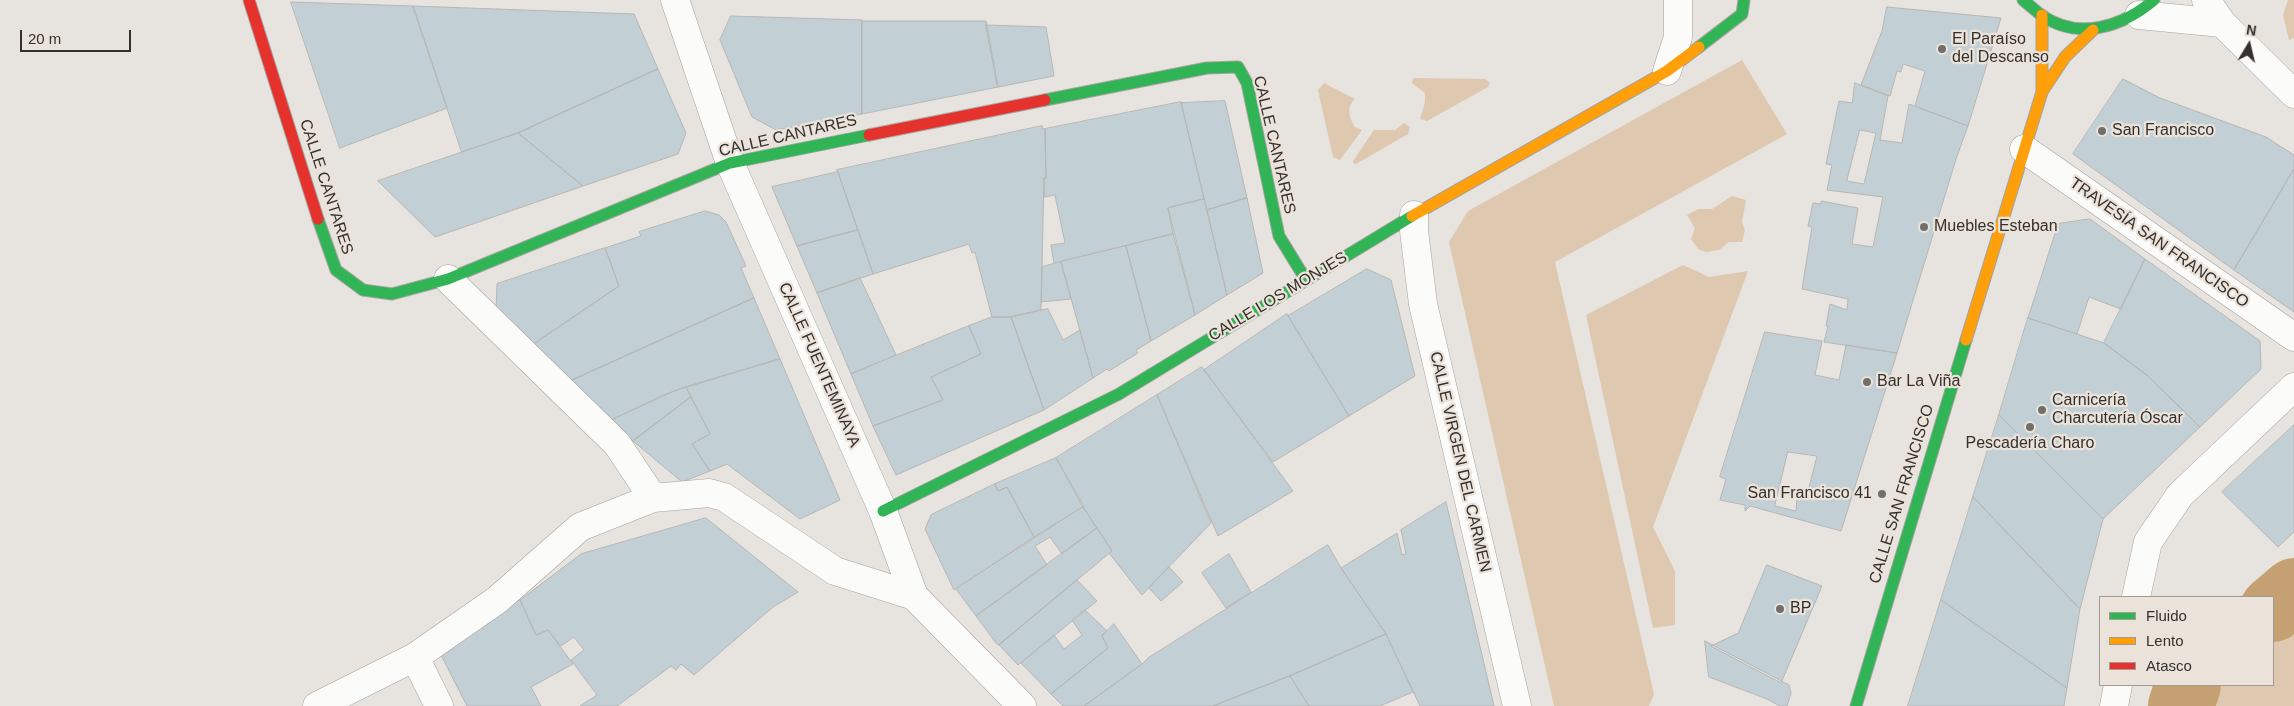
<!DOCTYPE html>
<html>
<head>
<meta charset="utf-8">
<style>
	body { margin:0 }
	#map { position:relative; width:2294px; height:706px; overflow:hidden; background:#e7e3de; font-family:Helvetica,sans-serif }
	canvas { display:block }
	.legend { position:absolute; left:2099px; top:596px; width:175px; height:90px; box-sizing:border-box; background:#ebe3da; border:1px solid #a19b95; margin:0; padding:6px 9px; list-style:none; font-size:15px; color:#33302d }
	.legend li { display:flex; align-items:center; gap:10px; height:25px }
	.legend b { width:25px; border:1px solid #a19b95 }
	.north { position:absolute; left:2224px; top:20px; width:50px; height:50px; -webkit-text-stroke:4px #ebe3da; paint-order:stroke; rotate:9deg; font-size:14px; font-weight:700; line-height:20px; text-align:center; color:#33302d }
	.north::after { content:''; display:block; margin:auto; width:18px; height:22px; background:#33302d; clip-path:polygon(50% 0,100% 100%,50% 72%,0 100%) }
	.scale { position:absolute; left:20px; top:30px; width:111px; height:22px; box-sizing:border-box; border:2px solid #33302d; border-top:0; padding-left:6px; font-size:15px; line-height:18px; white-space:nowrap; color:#33302d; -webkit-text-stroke:4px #ebe3da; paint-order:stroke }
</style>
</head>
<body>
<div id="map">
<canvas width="2294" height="706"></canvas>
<ul class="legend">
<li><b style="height:6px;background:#30b455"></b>Fluido</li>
<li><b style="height:6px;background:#ff9f0a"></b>Lento</li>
<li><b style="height:6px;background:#e5322d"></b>Atasco</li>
</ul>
<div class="north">N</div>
<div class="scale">20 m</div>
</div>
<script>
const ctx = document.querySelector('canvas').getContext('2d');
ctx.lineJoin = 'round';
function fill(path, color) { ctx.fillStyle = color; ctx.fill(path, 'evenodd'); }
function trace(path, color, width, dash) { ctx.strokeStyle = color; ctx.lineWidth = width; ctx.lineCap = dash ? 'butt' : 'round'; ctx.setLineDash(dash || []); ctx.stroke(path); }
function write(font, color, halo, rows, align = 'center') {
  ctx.font = font + ' Helvetica,sans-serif'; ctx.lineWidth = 4.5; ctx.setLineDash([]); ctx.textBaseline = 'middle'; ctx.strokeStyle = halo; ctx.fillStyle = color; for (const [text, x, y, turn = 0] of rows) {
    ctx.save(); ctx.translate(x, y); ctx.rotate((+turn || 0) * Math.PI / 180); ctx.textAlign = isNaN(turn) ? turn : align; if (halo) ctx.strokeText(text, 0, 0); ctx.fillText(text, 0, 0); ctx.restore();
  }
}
const green = new Path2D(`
	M2288 0H2294V38L2289 40 2283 15Z
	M1742 60 1787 134 1555 262 1654 694 1649 706H1554L1449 242 1468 211Z
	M1415 78 1485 79 1490 83 1488 87 1427 121 1420 119 1425 102V93L1412 83 1413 79Z
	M1324 83 1355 99C1346 107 1349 117 1355 127L1362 130 1340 160 1333 157 1318 90Z
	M1404 123 1410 127 1408 134 1356 164 1353 163V161L1374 130H1395Z
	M1732 196 1746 200 1742 222 1745 230 1742 242H1729L1719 250 1706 252 1698 249 1691 239 1695 228 1687 215 1698 209H1712Z
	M1683 265 1709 277 1748 271 1653 527 1675 571V625L1653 628 1586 315Z
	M2294 557V706H2154L2152 685H2273V597H2239L2280 570Z`);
const river = new Path2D(`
	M2273 609 2294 591
	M2181 706 2188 685`);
const building = new Path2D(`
	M291 2 413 6 447 108 340 148Z
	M413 6 634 14 658 69 518 133 462 152Z
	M1887 7 2001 18 1968 126 1915 106 1925 71 1903 64 1901 72 1897 71 1890 96 1861 85 1882 31Z
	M731 16 862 20V114L776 130 752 117 720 40Z
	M862 21H986L998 87 862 114Z
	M986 25 1046 27 1054 76 998 87Z
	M658 69 686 133 678 154 583 186 518 133Z
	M2123 79 2160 98 2266 137 2294 155V169L2234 270 2073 154Z
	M1855 83 1888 96 1880 140 1902 143 1909 104 1968 126 1956 159 1897 353 1824 342 1828 326H1826L1830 304 1847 310 1848 299 1802 289 1812 227 1808 226 1813 203 1821 204V201L1858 208 1852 244 1873 247 1883 197 1827 190 1832 165 1826 164 1839 101 1852 103ZM1860 130 1876 133 1864 184 1847 181Z
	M1225 101 1247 198 1207 210 1181 103Z
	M1181 102 1204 199 1168 208 1173 234 1054 263 1051 245 1065 243 1055 195 1044 197V178H1046L1045 129Z
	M1042 126 1043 129H1045L1046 178H1044L1041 310 1011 317H992L975 252 972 253 969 244 873 274 837 170Z
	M518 133 583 186 435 237 378 181Z
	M2294 169V312L2234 270Z
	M838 172 858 230 797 246 772 187Z
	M1247 198 1263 273 1227 295 1207 210Z
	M1204 199 1227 295 1195 315 1168 208Z
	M705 211 719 215 726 222 746 266 741 268 754 298 570 381 532 345 619 286 605 248 641 236 639 232Z
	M2090 219 2145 259 2121 309 2089 297 2077 334 2028 318 2058 224Z
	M858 230 873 274 817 293 797 246Z
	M1173 234 1195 315 1151 341 1126 246Z
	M1126 246 1151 341 1136 350 1138 353 1109 371 1107 369 1093 378 1061 262Z
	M605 248 619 286 532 345 496 312 497 284Z
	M2145 259 2260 341 2261 369 2200 427 2148 376 2104 343Z
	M1061 262 1071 299 1041 302 1042 267Z
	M1367 269 1391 280 1415 376 1349 416 1288 316Z
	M860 278 896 355 851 374 817 293Z
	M754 298 780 359 674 391 611 420 570 381Z
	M1048 309 1063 340 1080 330 1093 378 1044 410 1011 317Z
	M1287 314 1349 416 1273 462 1204 370Z
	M992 317H1011L1044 410 896 475 873 426 943 400 931 377 981 354 969 326Z
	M2028 318 2104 343 2148 376 2200 427 2103 519 1999 415Z
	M969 326 981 354 931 377 943 400 873 426 851 374Z
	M1765 332 1822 341 1815 375 1839 380 1846 345 1897 353 1841 531 1750 506 1745 511V505L1720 500 1726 479 1720 477ZM1788 452 1817 456 1806 499 1797 497 1796 511 1775 506Z
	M780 359 840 500 800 519 727 464 710 471 692 444 710 434 686 387Z
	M1202 367 1293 491 1218 536 1157 395Z
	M686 387 691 397 633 441 611 420 659 397Z
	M1157 395 1211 523 1142 595 1109 553 1112 551 1083 507 1056 458Z
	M691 397 710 434 692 444 710 471 682 482 633 441Z
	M1999 415 2103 519 2080 609 1973 497Z
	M2294 425V532L2278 547 2222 492Z
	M1056 458 1084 506 1034 537 1007 487 998 491 995 484Z
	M995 484 998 491 1007 487 1034 537 954 590 925 529 931 515Z
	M1973 497 2080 609 2067 688 1941 600Z
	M1446 502 1494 706H1420L1386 634 1341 568 1397 533 1402 555 1406 554 1401 530Z
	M1083 507 1097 528 1062 554 1050 537 1035 546 1047 565 976 616 956 589Z
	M706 518 798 592 773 607 694 675 681 664 676 670 671 666 617 706H580L597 695 571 660 584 650 574 637 561 646 548 630 536 635 520 600 581 554Z
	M1097 528 1112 551 999 645 996 643 976 616Z
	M1328 545 1341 568 1386 634 1290 676 1213 706H1084L1142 664 1148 658Z
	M1229 554 1251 592 1226 608 1202 573Z
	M1767 565 1822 586 1781 683 1711 646 1738 633Z
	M1169 567 1183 582 1161 601 1149 588Z
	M1077 580 1097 601 1018 665 999 645Z
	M520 600 536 635 548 630 573 664 531 687 541 706H467L441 655Z
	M1941 600 2067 688 2064 706H1908Z
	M1085 610 1107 631 1102 636 1108 648 1051 694 1021 663 1054 635 1064 649 1082 635 1072 620Z
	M1114 624 1142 664 1084 706H1063L1051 694 1108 648 1102 636Z
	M1386 634 1413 692 1380 706H1309L1290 676Z
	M1705 641 1789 685 1791 693 1787 706H1780L1767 699 1709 677Z
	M1290 676 1309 706H1213Z`);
const street = new Path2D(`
	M675 0 730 163 883 511 914 596 1022 706
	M2206 0 2222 23 2294 94
	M2139 15 2222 23
	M1667 71 1678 37V0
	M2024 149 2294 337
	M1414 215V231L1423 304 1517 706
	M448 279 617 444 653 498
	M2136 597 2148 542 2180 495 2294 387
	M415 657 439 706
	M317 706 415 657 497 600 580 527 653 498 709 493 724 497 835 571 914 596
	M2114 706 2118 685`);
const fast = new Path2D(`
	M2023 0C2029 5 2035 10 2041 15 2079 41 2122 27 2154 0
	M1699 47 1742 14 1744 0
	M1045 100 1207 68 1238 67 1247 83 1279 236 1306 280
	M318 219 336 270 363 290 392 294 448 279 730 163 869 135
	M883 511 1119 394 1412 216
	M1856 706 1966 340`);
const slow = new Path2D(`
	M2042 15V92
	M1412 216 1667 71 1699 47
	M1966 340 2042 92 2065 57 2093 30`);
const jam = new Path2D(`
	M249 0 318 219
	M869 135 1045 100`);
const markers = [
	[1942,49,5,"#726f6b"],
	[2102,131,5,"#726f6b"],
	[1924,227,5,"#726f6b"],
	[1867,382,5,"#726f6b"],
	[2042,410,5,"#726f6b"],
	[2030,427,5,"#726f6b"],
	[1882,494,5,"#726f6b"],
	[1780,609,5,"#726f6b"]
];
const poiNames = [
	["El Paraíso",1952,40],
	["del Descanso",1952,58],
	["San Francisco",2112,131],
	["Muebles Esteban",1934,227],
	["Bar La Viña",1877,382],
	["Carnicería",2052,401],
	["Charcutería Óscar",2052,419],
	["Pescadería Charo",2030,444,"center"],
	["San Francisco 41",1872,494,"right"],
	["BP",1790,609]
];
const streetNames = [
	["CALLE CANTARES",788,136,-13],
	["CALLE CANTARES",1274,145,77],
	["CALLE CANTARES",326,187,72],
	["TRAVESÍA SAN FRANCISCO",2159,243,35],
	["CALLE LOS MONJES",1278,297,-31],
	["CALLE FUENTEMINAYA",819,365,66],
	["CALLE VIRGEN DEL CARMEN",1460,462,77],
	["CALLE SAN FRANCISCO",1902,494,-73]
];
fill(green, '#dec9b0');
trace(river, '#c5a073', 66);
fill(building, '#c2d0d6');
trace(building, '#b6b6b5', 1);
trace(street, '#a6a3a0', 29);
trace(fast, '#a6a3a0', 13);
trace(slow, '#a6a3a0', 13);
trace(jam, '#a6a3a0', 13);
trace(street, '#fbfbfa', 28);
trace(fast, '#30b455', 11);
trace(slow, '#ff9f0a', 11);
trace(jam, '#e5322d', 11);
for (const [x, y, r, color] of markers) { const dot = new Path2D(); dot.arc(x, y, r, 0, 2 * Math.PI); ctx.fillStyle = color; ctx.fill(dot); trace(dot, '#ebe3da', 2); }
write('16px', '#33302d', '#ebe3da', poiNames, 'left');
write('16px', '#33302d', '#ebe3da', streetNames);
</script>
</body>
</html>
